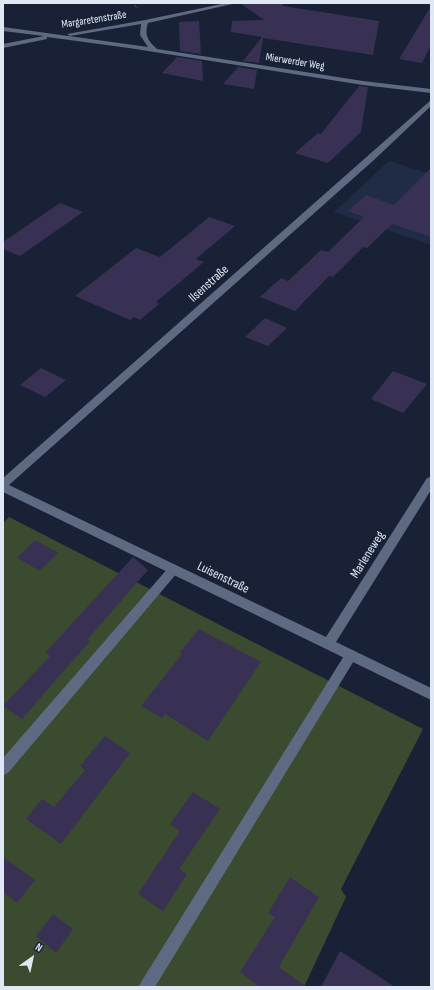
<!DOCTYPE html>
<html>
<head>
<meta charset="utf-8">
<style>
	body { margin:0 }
	#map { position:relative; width:434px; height:990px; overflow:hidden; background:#182135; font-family:"Sofia Sans Condensed",sans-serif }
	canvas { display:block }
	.frame { position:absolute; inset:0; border:4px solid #e0e7f5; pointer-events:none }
	.north { position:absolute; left:12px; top:938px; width:40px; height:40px; -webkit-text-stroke:3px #182135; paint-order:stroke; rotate:33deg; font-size:11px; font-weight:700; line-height:16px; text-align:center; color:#e0e7f5 }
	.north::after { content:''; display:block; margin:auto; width:14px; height:18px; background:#e0e7f5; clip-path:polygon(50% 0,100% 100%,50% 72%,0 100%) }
</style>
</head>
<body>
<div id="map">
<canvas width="434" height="990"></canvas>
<div class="frame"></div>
<div class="north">N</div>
</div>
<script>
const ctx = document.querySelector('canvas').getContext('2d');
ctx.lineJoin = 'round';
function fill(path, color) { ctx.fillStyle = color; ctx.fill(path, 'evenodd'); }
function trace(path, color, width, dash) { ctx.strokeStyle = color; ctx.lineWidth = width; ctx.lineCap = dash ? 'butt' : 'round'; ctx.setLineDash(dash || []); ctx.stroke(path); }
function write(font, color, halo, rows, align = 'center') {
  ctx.font = font + ' "Sofia Sans Condensed",sans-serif'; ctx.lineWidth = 3; ctx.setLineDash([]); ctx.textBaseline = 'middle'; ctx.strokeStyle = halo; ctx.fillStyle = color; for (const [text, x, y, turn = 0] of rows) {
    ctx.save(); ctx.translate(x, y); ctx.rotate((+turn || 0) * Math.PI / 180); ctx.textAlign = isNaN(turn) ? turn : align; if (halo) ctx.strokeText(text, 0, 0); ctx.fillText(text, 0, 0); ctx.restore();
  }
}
const built = new Path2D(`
	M389 161 431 174V245L334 212Z`);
const green = new Path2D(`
	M9 517 423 729 341 889 346 897 304 987H3V523Z`);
const building = new Path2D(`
	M240 3H283V6L379 21 373 55 263 38 259 63 243 61 262 37 231 32 232 21 264 20Z
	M431 6V45L422 63 399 59Z
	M199 21 201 54 180 51 179 22Z
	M177 57 202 61 203 81 162 73Z
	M238 67 257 70 254 89 223 84Z
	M359 86 368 87 361 132 328 163 295 153 318 133 321 134Z
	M431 168V237L392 224 367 248 363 247 333 277 329 276 295 311 260 297 281 278 288 281 321 250 328 252 364 217 348 211 366 195 394 205Z
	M60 203 83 212 20 256 3 249V242Z
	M209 217 235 226 196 259 204 262 156 302 159 304 140 320 134 317 130 320 75 296 136 248 160 257Z
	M265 318 287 328 268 346 245 337Z
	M41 368 66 380 45 397 20 385Z
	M393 371 427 384 403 413 371 399Z
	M35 540 58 553 40 571 17 558Z
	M133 557 148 570 87 640 90 641 55 681 22 719 3 706 50 656 45 653Z
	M199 629 261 662 208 741 165 714 162 718 141 706 182 654 180 652Z
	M105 736 130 753 61 844 26 819 42 799 54 807 85 770 80 766Z
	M193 792 220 809 179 869 187 874 163 911 138 894 180 831 170 824Z
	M3 857 35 880 17 903 3 892Z
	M290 877 319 897 279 967 307 987H260L240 972 275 917 268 913Z
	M53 914 73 929 56 953 36 936Z
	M340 951 395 987H321Z`);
const path = new Path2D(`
	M134 3 136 8`);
const service = new Path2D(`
	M173 565 177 567 179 570 177 573 8 773 3 775V758L169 567Z
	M351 650 355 651 357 655 355 659 155 987H138L347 651Z`);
const minor = new Path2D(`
	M226 3H237L148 23C144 35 148 41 157 49L363 81 431 89V93L363 85 129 48 47 37V39L3 48V44L44 36 3 31V27L148 47 140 35 141 24 70 36 67 34 145 20Z
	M431 100V106L375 159 9 485 326 637 427 478 431 477V490L336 642 431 688V700L3 492V478Z`);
const farStreetnames = [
	["Margaretenstraße",94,20,-9],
	["Mierwerder Weg",295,62,9]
];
const streetNames = [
	["Ilsenstraße",209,284,-42],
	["Marleneweg",368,555,-58],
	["Luisenstraße",223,578,26]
];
fill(built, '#202b45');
fill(green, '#3a4b2f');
fill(building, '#393153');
trace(path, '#7c8495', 1.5, [0.5, 2]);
fill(service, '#5e6982');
fill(minor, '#5e6982');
write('11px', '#e0e7f5', '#182135', farStreetnames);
write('13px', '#e0e7f5', '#182135', streetNames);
</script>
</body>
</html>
